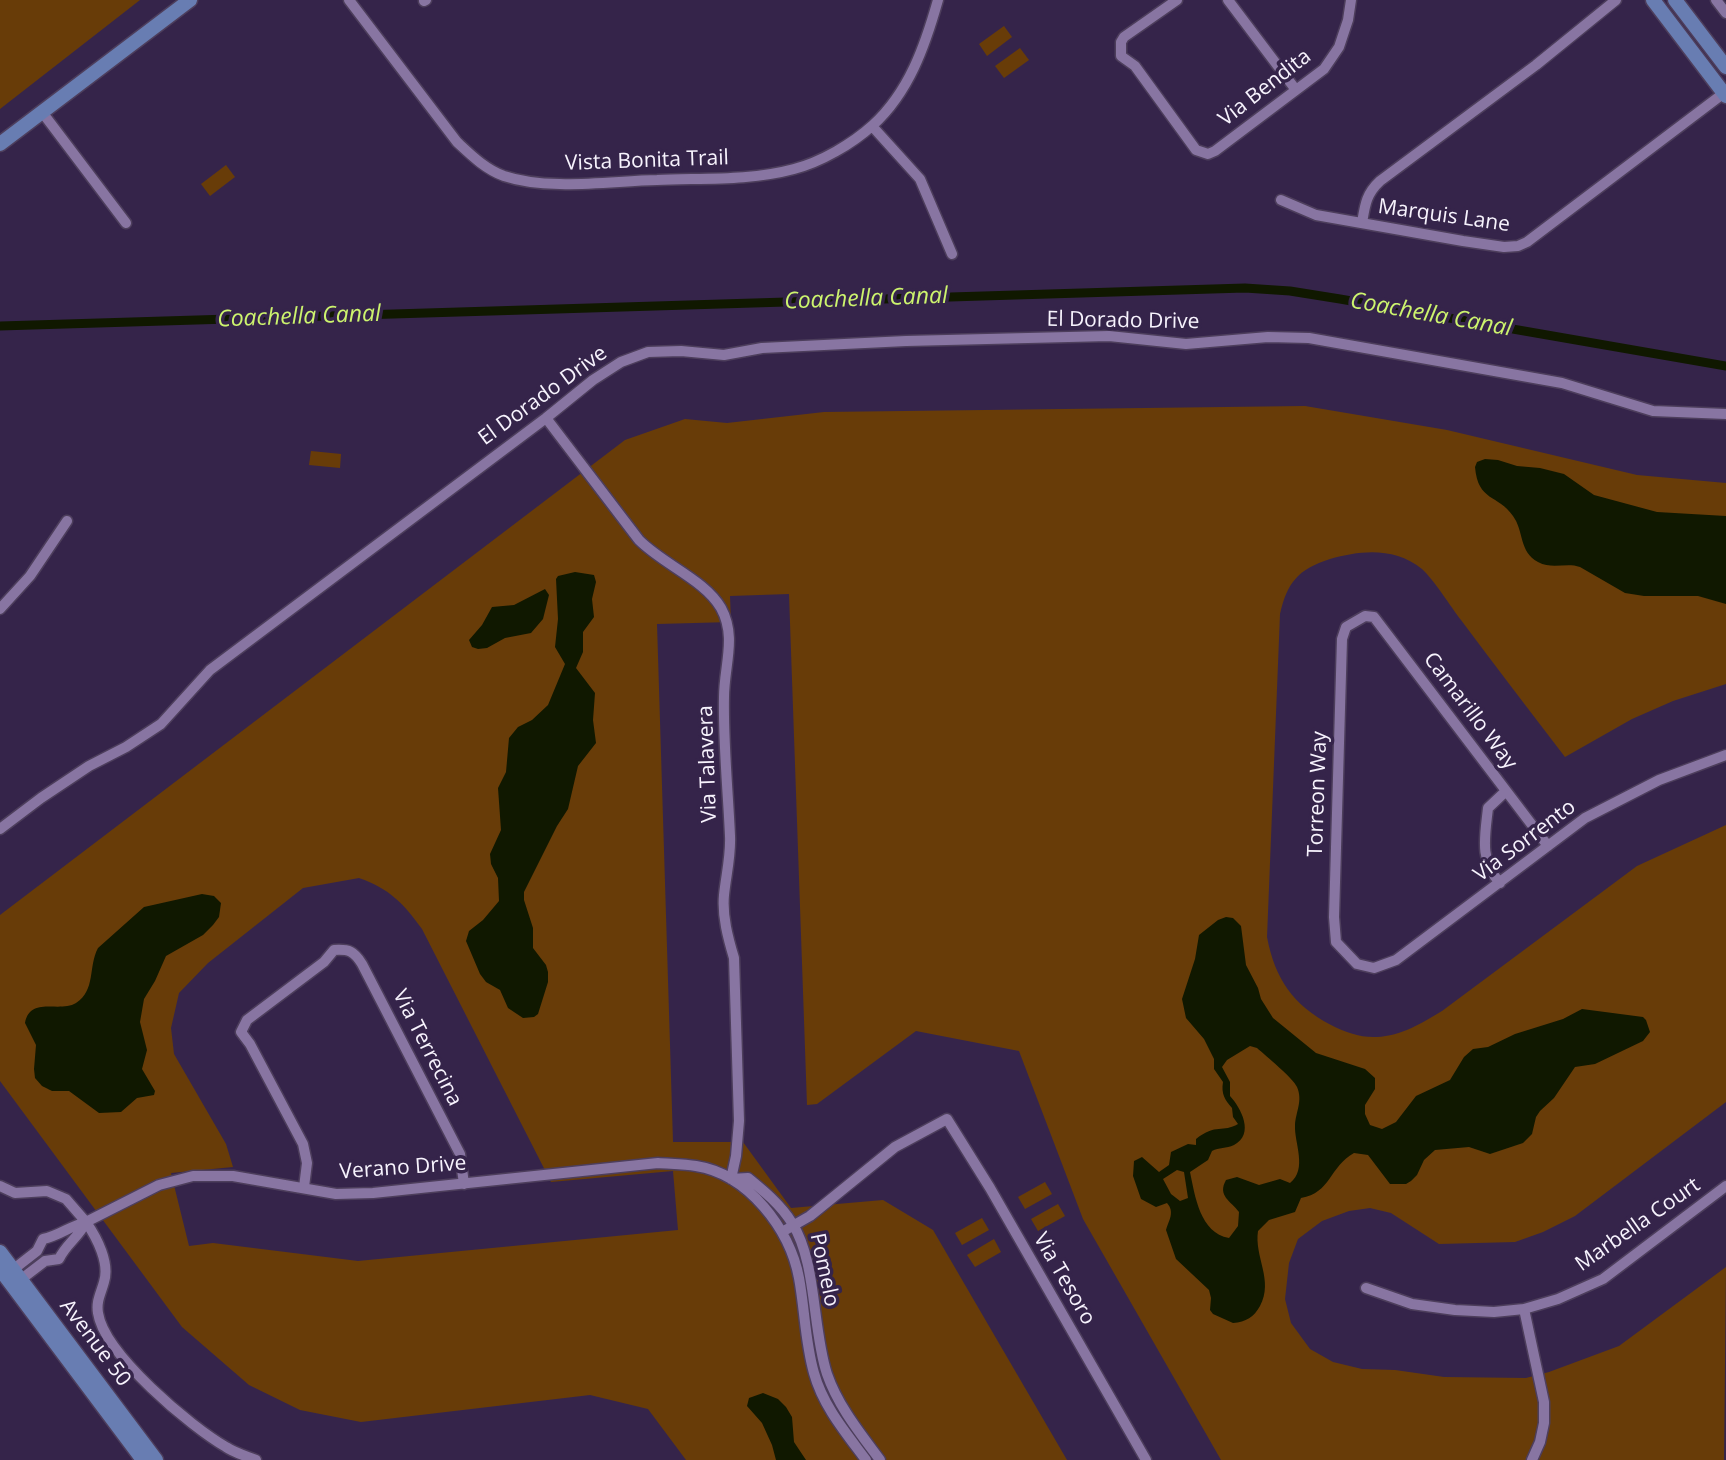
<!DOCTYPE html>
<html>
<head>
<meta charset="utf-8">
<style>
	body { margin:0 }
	canvas { display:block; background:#35244a }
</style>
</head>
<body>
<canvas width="1726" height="1460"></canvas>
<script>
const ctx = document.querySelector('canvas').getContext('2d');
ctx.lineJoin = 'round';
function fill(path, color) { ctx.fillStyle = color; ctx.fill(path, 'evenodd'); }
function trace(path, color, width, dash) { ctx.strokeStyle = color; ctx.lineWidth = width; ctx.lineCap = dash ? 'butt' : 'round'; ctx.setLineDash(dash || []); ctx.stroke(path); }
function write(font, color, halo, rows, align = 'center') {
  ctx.font = font + ' "Open Sans",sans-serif'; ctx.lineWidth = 7; ctx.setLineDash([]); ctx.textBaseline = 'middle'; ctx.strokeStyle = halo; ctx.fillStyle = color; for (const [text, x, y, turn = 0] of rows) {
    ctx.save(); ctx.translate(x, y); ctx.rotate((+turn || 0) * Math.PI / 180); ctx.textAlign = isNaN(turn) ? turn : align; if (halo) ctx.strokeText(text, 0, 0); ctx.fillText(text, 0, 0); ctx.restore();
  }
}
const green = new Path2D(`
	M0 0H140L0 109Z
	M1004 26 1012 37 987 56 979 44Z
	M1020 48 1029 60 1004 78 995 66Z
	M226 165 235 177 210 196 201 184Z
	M1305 406 1447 430 1637 475 1726 483V684L1673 701 1632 719 1565 757C1530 711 1495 666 1461 620 1451 607 1434 580 1422 569 1395 547 1361 550 1330 559 1298 569 1287 583 1280 614L1267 937C1275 979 1293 1005 1331 1025 1345 1032 1361 1038 1377 1037 1401 1036 1422 1023 1442 1011L1637 866 1726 825V1102L1575 1216 1543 1232 1515 1242 1439 1244 1391 1213 1370 1208 1349 1211 1322 1221 1298 1239 1289 1263 1285 1299 1291 1323 1310 1349 1333 1362 1362 1369 1395 1370 1444 1377 1526 1378 1549 1372 1619 1346 1726 1267 1724 1460H1221L1083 1219 1019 1051 916 1031 817 1104 807 1105 789 594 730 596 731 622 657 624 673 1142H743L791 1208 883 1200 933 1230 1067 1460H686L648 1409 590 1395 361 1422 300 1410 249 1385 182 1327 0 1081V915L625 440 685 419 727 423 824 412ZM359 878C390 889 403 903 422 929L551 1182 673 1171 678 1230 358 1261 213 1243 189 1246 171 1173 233 1167 226 1144 174 1054 171 1028 179 993 208 963 303 888Z
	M311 451 341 454 340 468 309 465Z
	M1045 1182 1052 1194 1025 1209 1018 1197Z
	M1058 1204 1065 1216 1038 1231 1031 1219Z
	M982 1218 989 1230 962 1245 955 1233Z
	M994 1239 1001 1252 975 1267 967 1255Z`);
const water = new Path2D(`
	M1485 459 1498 460 1517 466 1540 468 1564 474 1594 495 1657 512 1726 516V604L1698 596H1644L1625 593 1580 567C1566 562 1553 570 1538 562 1519 552 1524 531 1513 516 1498 494 1478 502 1475 467L1477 462Z
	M575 572 594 575 596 582 592 599 594 617 583 632V652L576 668 595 693 593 720 596 743 578 766 568 809 557 826 524 892V900L533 928V948L546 965 548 972V982L538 1014 534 1017 523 1018 508 1008 500 990 486 982 480 974 466 941 469 931 483 920 499 901 498 878 491 864 490 854 501 830 498 788 506 772 509 738 518 727 532 720 548 705 565 664 555 647 558 619 556 579 558 576Z
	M545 589 549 595 543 619 531 633 505 638 487 648 478 649 472 647 469 640 482 625 492 607 514 605Z
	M202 894 214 896 221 903 219 917 213 925 203 935 166 956 155 981 144 999 140 1022 147 1050 142 1069 155 1091 154 1095 137 1098 121 1112 99 1113 69 1091H52L42 1086 35 1078 34 1069 36 1045 25 1023C30 996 60 1013 76 1003 96 990 88 967 98 948L144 907Z
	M1226 917 1233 918 1241 926 1246 965 1258 988 1261 999 1273 1018 1316 1053 1365 1069 1375 1078V1089L1365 1105V1114L1370 1125 1382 1129 1396 1122 1416 1096 1450 1080 1464 1057 1473 1049 1488 1047 1515 1034 1563 1019 1582 1009 1643 1017 1646 1020 1650 1032 1643 1041 1595 1064 1575 1067 1554 1098 1540 1111 1536 1117 1532 1134 1523 1143 1490 1154 1469 1147 1435 1150 1424 1160 1417 1175 1411 1181 1406 1184H1390L1368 1155 1354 1153C1329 1167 1331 1193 1301 1198L1295 1212 1269 1220 1258 1231C1254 1257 1274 1280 1260 1306 1254 1317 1246 1322 1233 1323L1213 1314 1210 1310 1211 1298 1209 1290 1176 1259 1166 1230C1169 1220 1175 1212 1167 1203L1156 1207 1141 1199 1133 1176 1134 1161 1142 1157 1159 1172 1169 1165 1171 1152 1188 1144 1196 1145V1139C1216 1123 1223 1133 1238 1124L1233 1117 1232 1108C1225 1100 1221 1094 1223 1082L1214 1069V1059L1204 1039 1186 1018 1182 999 1195 959 1199 935 1218 920ZM1250 1046 1257 1048C1266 1056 1293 1078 1297 1087 1303 1101 1296 1111 1295 1125 1294 1143 1308 1169 1290 1183L1280 1179 1259 1185 1237 1177 1226 1180C1217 1196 1231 1201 1239 1212L1238 1226 1229 1238C1200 1233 1195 1196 1190 1172L1208 1160 1212 1151C1219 1147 1226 1149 1234 1145 1255 1134 1241 1108 1230 1096V1082L1222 1067 1227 1060ZM1177 1170 1184 1172 1188 1198 1180 1201 1171 1194 1163 1179Z
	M763 1393 778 1399 786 1407 792 1417 794 1442 806 1460H776L772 1445 762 1423 747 1406 749 1398Z`);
const canal = new Path2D(`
	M0 326 1245 288 1290 291 1340 299 1726 366`);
const street = new Path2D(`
	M349 0 457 142C471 155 485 169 504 176 549 191 610 181 657 180 702 178 750 181 794 169 821 162 852 144 873 125 909 92 925 46 938 0
	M1177 0 1124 37 1121 42V56L1135 66 1196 150 1208 154 1215 151 1324 69 1339 47 1348 20 1351 0
	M1228 0 1296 90
	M1716 0 1726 13
	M424 1 426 0
	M42 112 126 223
	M872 126 920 179 952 254
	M1281 200 1316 215 1463 241 1504 247 1518 246 1527 242 1724 93
	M1362 223C1365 205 1366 194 1380 181L1536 65 1616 0
	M546 418 639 540C664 565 705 580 721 608 737 637 724 666 724 697 723 743 728 790 730 836 731 856 726 875 724 895 722 916 728 938 734 958L739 1121 736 1156 731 1179
	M0 609 30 576 67 521
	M0 829 41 798 89 766 126 747 161 724 210 670 546 418 593 380 621 362 648 352 681 351 724 355 762 348 906 341 1109 336 1186 344 1268 337 1309 338 1562 383 1653 411 1726 414
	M1548 846 1374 617 1365 616 1346 627 1342 639 1334 917 1336 942 1357 964 1374 968 1396 960 1585 818 1659 780 1726 755
	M1500 883C1479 860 1485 836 1488 808L1506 791
	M731 1179 748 1178C764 1191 781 1205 792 1223 817 1262 812 1329 827 1374 838 1406 860 1433 880 1460
	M0 1186 15 1193 47 1191 66 1199 86 1222
	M304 1187 307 1163 303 1144 250 1044 241 1032 247 1020 324 962 334 950C349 949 354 951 362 964L460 1154 464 1184
	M782 1232 810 1216 895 1147 947 1119 990 1188 1146 1460
	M10 1272 37 1251 43 1239C59 1236 70 1226 86 1222
	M15 1284 45 1261 59 1259C66 1244 79 1237 86 1222
	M1366 1288 1412 1304 1455 1310 1494 1312 1524 1309 1558 1299 1603 1279 1726 1186
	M1524 1309 1544 1402V1423L1540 1442 1532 1460
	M256 1460C246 1456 235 1453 226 1447 191 1427 104 1354 98 1313 96 1301 101 1293 104 1282 110 1263 97 1238 86 1222L159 1185 193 1176H233L336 1194 373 1193 658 1163C671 1164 684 1164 696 1166 748 1174 790 1229 799 1278 805 1310 805 1342 814 1373 823 1406 846 1433 866 1460`);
const secondary = new Path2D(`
	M1653 0 1726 96
	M1675 0 1726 67
	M0 144 190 0
	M0 1252 156 1460
	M0 1269 143 1460`);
const streetNames = [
	["Via Bendita",1265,88,-38],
	["Vista Bonita Trail",647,161,-2],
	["Marquis Lane",1444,216,8],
	["El Dorado Drive",1123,321,1],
	["El Dorado Drive",543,396,-36],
	["Camarillo Way",1470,711,53],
	["Via Talavera",708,764,-92],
	["Torreon Way",1318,794,-88],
	["Via Sorrento",1525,841,-37],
	["Via Terrecina",427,1048,63],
	["Verano Drive",403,1168,-4],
	["Marbella Court",1638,1225,-35],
	["Pomelo",824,1270,78],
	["Via Tesoro",1064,1279,60],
	["Avenue 50",95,1343,53]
];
const waterNames = [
	["Coachella Canal",866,299,-2],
	["Coachella Canal",1431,315,10],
	["Coachella Canal",299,317,-2]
];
fill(green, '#683c08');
fill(water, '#101800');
trace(canal, '#101800', 9);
trace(street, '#4d3e5c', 13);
trace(secondary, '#4d3e5c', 17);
trace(street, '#8875a2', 10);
trace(secondary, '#687db2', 14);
write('21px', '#f7f3fd', '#35244a', streetNames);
write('italic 23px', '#cdf46e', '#35244a', waterNames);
</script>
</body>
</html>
